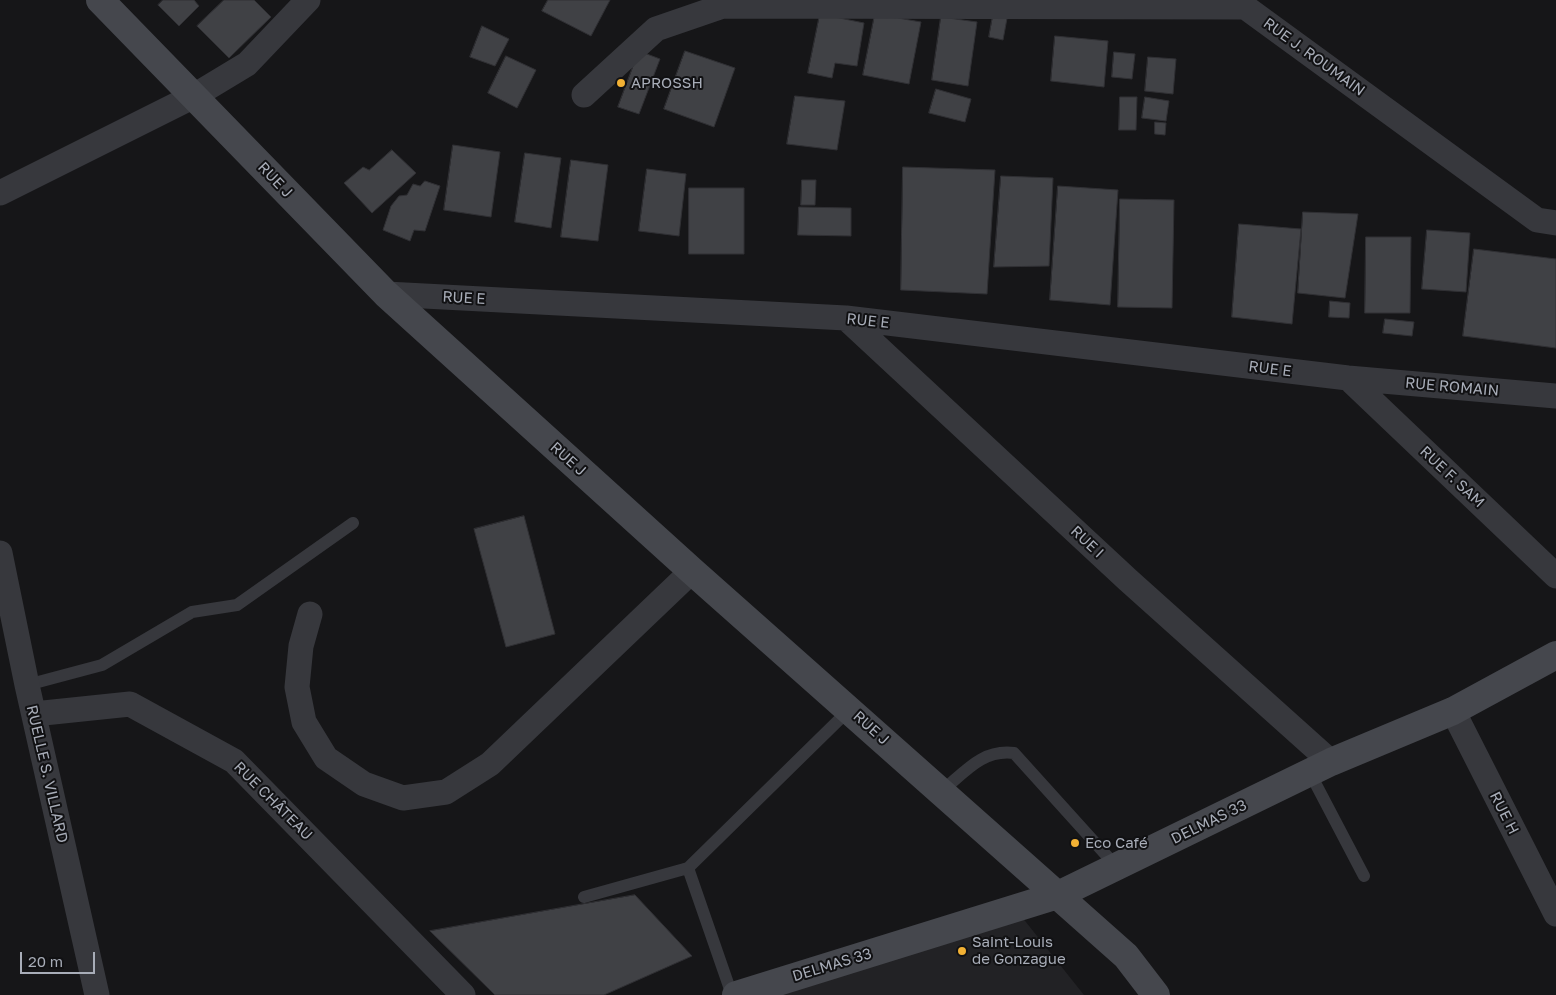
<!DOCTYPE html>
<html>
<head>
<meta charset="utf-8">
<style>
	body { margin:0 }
	#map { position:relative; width:1556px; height:995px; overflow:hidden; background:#161618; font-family:"Golos Text",sans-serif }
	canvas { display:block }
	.scale { position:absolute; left:20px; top:952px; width:75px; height:22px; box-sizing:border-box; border:2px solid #a8adb8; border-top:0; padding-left:6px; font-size:15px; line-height:18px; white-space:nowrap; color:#a8adb8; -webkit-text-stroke:4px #111113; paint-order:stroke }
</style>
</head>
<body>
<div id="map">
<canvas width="1556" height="995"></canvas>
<div class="scale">20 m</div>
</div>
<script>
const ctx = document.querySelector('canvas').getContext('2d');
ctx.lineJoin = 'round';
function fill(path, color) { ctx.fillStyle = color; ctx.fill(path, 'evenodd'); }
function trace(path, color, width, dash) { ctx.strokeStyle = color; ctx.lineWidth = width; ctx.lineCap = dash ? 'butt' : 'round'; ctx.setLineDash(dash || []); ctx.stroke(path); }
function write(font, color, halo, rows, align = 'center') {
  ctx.font = font + ' "Golos Text",sans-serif'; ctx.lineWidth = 4; ctx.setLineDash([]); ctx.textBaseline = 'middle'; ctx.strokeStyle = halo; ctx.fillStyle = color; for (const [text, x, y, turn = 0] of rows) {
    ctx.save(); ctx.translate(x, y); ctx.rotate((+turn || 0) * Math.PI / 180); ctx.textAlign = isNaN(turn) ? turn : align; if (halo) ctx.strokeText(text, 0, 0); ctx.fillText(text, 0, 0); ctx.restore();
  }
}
const built = new Path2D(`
	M1014 907 1084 995H736Z`);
const building = new Path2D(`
	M163 0H194L199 6 179 26 158 5Z
	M224 0H254L271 17 229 58 197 26Z
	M548 0H610L591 36 542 11Z
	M994 10 1008 13 1003 40 989 37Z
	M820 14 864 23 857 66 835 63 832 78 808 73Z
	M875 14 921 22 909 84 863 75Z
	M941 17 977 22 968 86 932 80Z
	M482 26 509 39 495 66 470 57Z
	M1055 36 1108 41 1104 87 1051 81Z
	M639 51 660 59 639 114 618 107Z
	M685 51 735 68 714 127 664 109Z
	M1114 52 1135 54 1132 79 1112 77Z
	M506 56 536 70 517 108 488 93Z
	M1148 57 1176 59 1173 94 1145 91Z
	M936 89 971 99 965 122 929 113Z
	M795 96 845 101 837 150 787 144Z
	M1120 97H1137L1136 130H1119Z
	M1145 97 1169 101 1166 121 1142 118Z
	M1155 122 1166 123 1165 135 1155 134Z
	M453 145 500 152 491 217 444 210Z
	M392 150 416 173 372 213 344 183 363 167 369 170Z
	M525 153 561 158 551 228 515 222Z
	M571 160 608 165 598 241 561 237Z
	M903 167 995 170 987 294 901 290Z
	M647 169 686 174 679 236 639 231Z
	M1001 176 1053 178 1049 266 994 267Z
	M802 180H816L815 205H801Z
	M425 181 440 186 425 231 414 230 410 241 383 230 391 206 399 196 407 195 413 184 420 186Z
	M1058 186 1118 190 1110 305 1050 300Z
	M689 188H744V254H689Z
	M1120 199 1174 200 1172 308 1118 307Z
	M799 207 851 208V236L798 235Z
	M1303 212 1358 214 1345 298 1298 293Z
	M1239 224 1301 229 1292 324 1232 317Z
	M1427 230 1470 233 1466 292 1422 289Z
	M1366 237H1411L1410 313H1365Z
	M1474 249 1556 259V348L1463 336Z
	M1330 301 1350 303 1349 318 1329 317Z
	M1385 319 1414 322 1412 336 1383 333Z
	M524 516 555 634 506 647 474 529Z
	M635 895 692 956 604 995H495L430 931Z`);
const lane = new Path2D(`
	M27 685 102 665 192 612 237 605 353 523
	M1310 773 1364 876
	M942 791C965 772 982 749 1014 753L1116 866
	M584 897 688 868
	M732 995 688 868 850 709`);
const street = new Path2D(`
	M584 95 656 29 723 6 1245 7 1537 220 1556 223
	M0 193 194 96 247 64 308 0
	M386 294 846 318 1348 378 1556 396
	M846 318 1128 580 1331 762
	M1348 378 1556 576
	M0 553 27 685 97 995
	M310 614 301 646 297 687 304 722 326 758 364 784 403 798 446 792 490 764 692 571
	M1453 711 1556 914
	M34 714 130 704 234 761 463 995`);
const secondary = new Path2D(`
	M100 0 386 294 692 571 1126 956 1156 995
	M736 995 1058 895 1331 762 1453 711 1556 655`);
const markers = [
	[621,83,5,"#f2b134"],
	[1075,843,5,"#f2b134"],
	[962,951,5,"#f2b134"]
];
const streetNames = [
	["RUE J. ROUMAIN",1314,57,36],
	["RUE J",275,180,46],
	["RUE E",464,298,3],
	["RUE E",868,321,6],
	["RUE E",1270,369,7],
	["RUE ROMAIN",1452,387,5],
	["RUE J",568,459,42],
	["RUE F. SAM",1452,477,43],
	["RUE I",1087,542,43],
	["RUE J",871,728,42],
	["RUELLE S. VILLARD",47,774,77],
	["RUE CHÂTEAU",273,801,45],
	["RUE H",1504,813,63],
	["DELMAS 33",1209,822,-26],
	["DELMAS 33",832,965,-17]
];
const poiNames = [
	["APROSSH",631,83],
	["Eco Café",1085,843],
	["Saint-Louis",972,942],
	["de Gonzague",972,959]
];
fill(built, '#222225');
fill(building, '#404145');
trace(building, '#303034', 1);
trace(lane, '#37383d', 12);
trace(street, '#37383d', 25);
trace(secondary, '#45474d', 28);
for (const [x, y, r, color] of markers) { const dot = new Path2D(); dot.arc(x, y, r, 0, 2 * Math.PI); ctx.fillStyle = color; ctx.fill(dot); trace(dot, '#111113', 2); }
write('15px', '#a8adb8', '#111113', streetNames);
write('15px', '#a8adb8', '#111113', poiNames, 'left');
</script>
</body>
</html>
